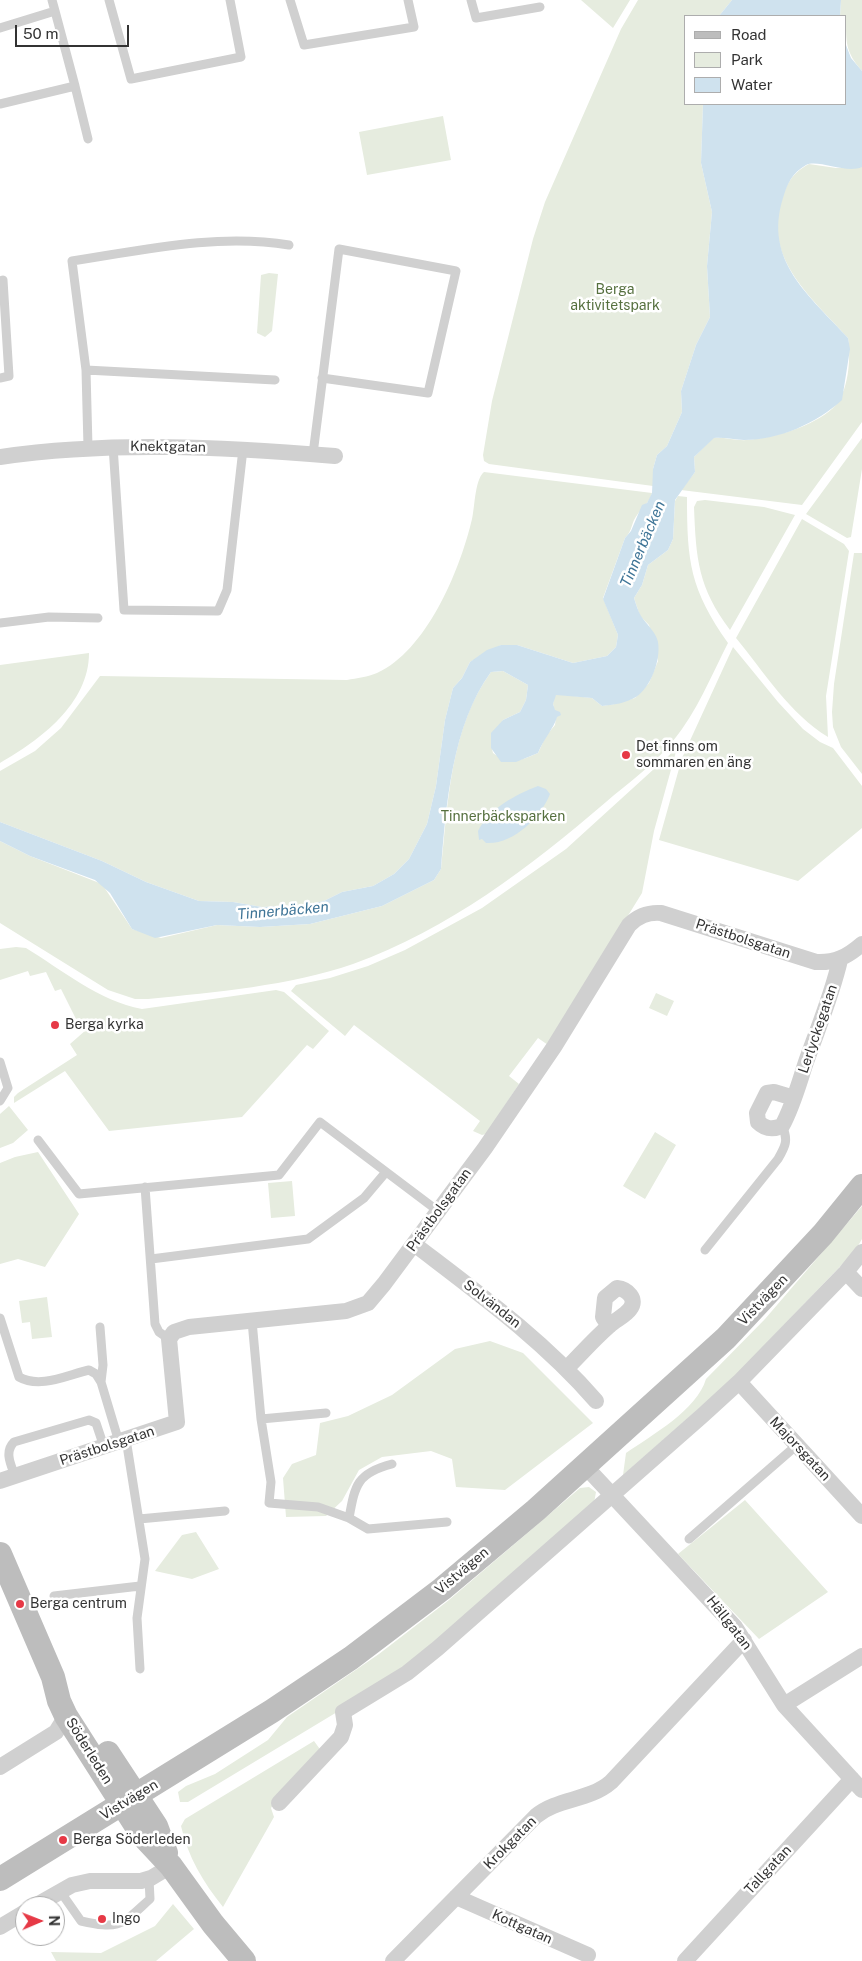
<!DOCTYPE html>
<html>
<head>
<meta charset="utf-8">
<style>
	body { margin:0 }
	#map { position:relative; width:862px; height:1961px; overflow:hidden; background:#fff; font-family:"Public Sans",sans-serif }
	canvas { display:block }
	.legend { position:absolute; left:684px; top:15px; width:162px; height:90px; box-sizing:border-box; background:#fff; border:1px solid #adadad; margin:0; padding:6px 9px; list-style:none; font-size:15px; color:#333 }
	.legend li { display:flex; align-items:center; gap:10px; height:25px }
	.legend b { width:25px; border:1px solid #adadad }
	.north { position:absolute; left:15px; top:1896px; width:50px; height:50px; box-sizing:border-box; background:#fff; border:1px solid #adadad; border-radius:50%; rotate:89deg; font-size:14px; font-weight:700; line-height:20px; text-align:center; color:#333 }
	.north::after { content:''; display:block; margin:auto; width:18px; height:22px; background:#e63946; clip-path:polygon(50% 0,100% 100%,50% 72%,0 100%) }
	.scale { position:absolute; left:15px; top:25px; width:114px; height:22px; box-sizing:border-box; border:2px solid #333; border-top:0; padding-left:6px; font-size:15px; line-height:18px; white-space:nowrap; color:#333; -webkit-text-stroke:4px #fff; paint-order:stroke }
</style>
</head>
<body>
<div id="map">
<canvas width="862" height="1961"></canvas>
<ul class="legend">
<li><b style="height:6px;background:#bdbdbd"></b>Road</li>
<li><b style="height:14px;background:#e6ecdf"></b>Park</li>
<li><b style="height:14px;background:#cfe2ee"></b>Water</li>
</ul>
<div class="north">N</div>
<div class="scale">50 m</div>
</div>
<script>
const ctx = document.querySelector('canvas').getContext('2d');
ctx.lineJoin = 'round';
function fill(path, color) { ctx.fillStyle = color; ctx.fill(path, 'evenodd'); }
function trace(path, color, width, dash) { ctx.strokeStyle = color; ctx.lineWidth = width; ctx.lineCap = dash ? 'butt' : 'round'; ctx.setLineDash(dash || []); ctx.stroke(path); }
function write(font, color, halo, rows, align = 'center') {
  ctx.font = font + ' "Public Sans",sans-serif'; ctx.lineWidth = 5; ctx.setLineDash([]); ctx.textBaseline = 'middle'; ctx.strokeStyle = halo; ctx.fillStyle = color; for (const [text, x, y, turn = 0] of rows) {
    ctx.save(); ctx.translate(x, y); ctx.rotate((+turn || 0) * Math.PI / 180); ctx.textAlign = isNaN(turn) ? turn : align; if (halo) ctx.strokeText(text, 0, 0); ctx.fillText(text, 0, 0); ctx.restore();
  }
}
const green = new Path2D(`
	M581 0H630L613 28Z
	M638 0H732L719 16H686V104H703L701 163 712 212 707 266 710 317 696 345 681 391 682 412 667 446 657 455 653 469V486L489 464 484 461 483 455 492 401 533 239 545 202 621 29Z
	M841 0H862V71C845 51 846 42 846 16H840Z
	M443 116 451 160 367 175 359 132Z
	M809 164 836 168 862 167V422L802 505 681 490 695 472 694 457 713 438C725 437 736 441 748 440 776 437 812 427 833 408 849 393 851 358 848 338 814 300 763 259 781 202 787 183 791 174 809 164Z
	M269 273 278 274 272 331 265 337 257 333 261 275Z
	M862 438V469L851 537 847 538 806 514Z
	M484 472 652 493C649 504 639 510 634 520 631 527 631 532 625 538L603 598 618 635 616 647 607 656 573 663 517 645H501L470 662 462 678 453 688 445 720 436 786 427 824 409 859 394 874 373 886 342 892 324 901 306 905 262 907 233 902 199 901 146 882 102 861 0 822V771L35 751 61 728 100 676 347 680C357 678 368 677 377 673 426 651 459 572 471 523 475 511 474 480 484 472Z
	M678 496 687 497C687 562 690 589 728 643 711 676 697 712 673 741 655 764 628 783 606 802 529 868 449 929 353 964 289 986 216 992 148 999H135L108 990 0 923V841L30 856 102 884 132 929 161 938 217 925 260 927 310 924 382 906 434 880 441 869C448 803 450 728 491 672L503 671 528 685 526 700 520 712 503 720 491 745 493 753C510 765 520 761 538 753L546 736 555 725 556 717 553 704 555 694 592 698 602 706 615 704 635 698 649 683 658 661 649 625 640 616 634 598 642 585 648 565 668 550 673 539 675 501Z
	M705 500 764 507 795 515 730 630C698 587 696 559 694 507L697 501Z
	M802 519 844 544 849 551 826 696 828 737C790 714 764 672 736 638Z
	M854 553H862V774L841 747 833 727 832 712 834 684Z
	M733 647 778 702 803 729 820 742 833 748 862 786V828L798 881 659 840 682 758Z
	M89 653C89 704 40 740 0 763V665Z
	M677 748 654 831 642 893 548 1045 538 1038 509 1076 519 1084 486 1134 482 1135 473 1131 480 1121 354 1025 345 1036 291 991 296 985 330 978 368 966 405 950 482 908 566 849Z
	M16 947 26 948C62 970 99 1001 142 1009L276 990 284 992 329 1031 313 1049 307 1045 242 1117 109 1131 65 1071 14 1103V1097L18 1093 77 1055 70 1044 86 1030 80 1018 76 1019 61 989 55 991 46 972 30 976 28 971 0 980V949Z
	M656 993 674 1001 667 1016 649 1008Z
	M9 1106 28 1130 13 1143 0 1148V1114Z
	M655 1132 676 1145 645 1199 623 1186Z
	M38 1152 79 1214 45 1267 18 1259 0 1264V1163L15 1157Z
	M292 1181 295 1216 271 1218 268 1183Z
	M862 1206V1239L855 1251 729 1382 623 1475 626 1453C652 1435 697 1410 706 1379L765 1319Z
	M47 1297 52 1337 32 1339 30 1322 22 1323 19 1301Z
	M490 1341 523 1353 593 1423 505 1490 456 1487 452 1459 431 1451 382 1457 359 1470 342 1501 326 1516 286 1517 283 1478 292 1464 316 1455 320 1423 348 1416 392 1395 455 1349Z
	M589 1487 596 1492 594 1503 409 1666 357 1700 188 1802H180L178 1792 186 1786 215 1774 268 1740 287 1717 379 1654 449 1600 580 1488Z
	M745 1500 828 1592 759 1639 678 1554Z
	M196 1532 219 1569 192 1579 155 1571 182 1535Z
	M314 1741 322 1752 291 1782 271 1808 274 1817 223 1907C203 1882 188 1857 181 1826L185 1819Z
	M173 1904 194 1929 156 1961H56L51 1952 101 1953 155 1926Z`);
const water = new Path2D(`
	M732 0H841L840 16H719Z
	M846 45 851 58 862 71V167C846 174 818 159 806 165 792 173 787 184 783 198 763 261 810 296 848 338L850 349 842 400C817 423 779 440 744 440 734 440 724 437 714 438L694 457 695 472 675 500 673 539 668 550 648 565 642 585 634 598C636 604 638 611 641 616 646 624 656 632 658 642 661 660 651 687 636 697 626 703 613 705 602 706L592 698 556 695 553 704 555 710 560 712 561 715 557 717C554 728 543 740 538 753L516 762H501L491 748V733L503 720 520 712 526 700 528 685 503 671 491 672C452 725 446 805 441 869L434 880 382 906 310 924 260 927 217 925 155 938 132 929 110 893 95 880 30 856 0 841V822L102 861 146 882 199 901 233 902 262 907 306 905 324 901 342 892 373 886 394 874 409 859 427 824 436 786 445 720 453 688 462 678 470 662 487 650 501 645H517L573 663 607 656 616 647 618 635 603 599 625 538 631 531 642 505 647 503 652 493 653 469 657 455 667 446 682 412 681 391 696 345 710 317 707 266 712 212 701 163 703 104H846Z
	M538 786 546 789 550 794C541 817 513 845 486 843L482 839 479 840 478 831C490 808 515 795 538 786Z`);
const service = new Path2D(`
	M52 0 55 11
	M109 0 131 79 241 57 230 0
	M290 0 304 45 414 27 408 0
	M471 0 476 18 540 7
	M0 28 55 11 75 86 0 104
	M75 86 88 139
	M0 281 3 280 9 376 0 378
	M86 370 275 380
	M113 446 124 610 218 611 227 590 243 449
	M88 447 86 370 72 261C143 250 218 233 289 245
	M313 454 339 249 456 271 428 393 322 378
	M0 623 49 617 98 618
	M0 1062 8 1088 0 1101
	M38 1140 79 1194 279 1175 320 1122 438 1211
	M145 1187 155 1324 159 1332 169 1339
	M705 1250 778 1159C785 1147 789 1140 782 1126
	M151 1259 308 1239 364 1198 386 1172
	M0 1318 19 1377C40 1389 67 1375 89 1370L96 1374 101 1382 119 1442
	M252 1321 261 1419 271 1482 269 1503 318 1507 349 1518 368 1529 447 1522
	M100 1327 103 1365 101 1382
	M261 1419 326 1413
	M126 1439 145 1559 137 1618 140 1669
	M15 1476C11 1465 4 1452 14 1442L89 1420 96 1423 104 1447
	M349 1518C355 1485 357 1473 392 1464
	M139 1519 225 1511
	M689 1539 797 1445
	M54 1596 140 1586
	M60 1891 81 1921C121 1930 121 1925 150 1899L149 1879`);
const minor = new Path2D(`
	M0 457C112 441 223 447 335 456
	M794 1098 774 1092 767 1093 757 1113 758 1122C765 1129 772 1130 782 1126 793 1106 799 1083 806 1062 818 1028 832 995 840 960
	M414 1244C478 1293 543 1340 596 1401
	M846 1272 862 1289
	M567 1368C581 1354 594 1339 609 1326 615 1320 625 1316 630 1309 638 1299 627 1289 617 1288L605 1298 603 1317 609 1326
	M739 1382 862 1516
	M584 1465 735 1627 784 1705 862 1790
	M0 1481 177 1422 169 1339 174 1332 189 1327 346 1311 368 1303 384 1284 485 1148 554 1047 629 925C638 916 647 912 661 913L816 962C835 963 847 957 862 944
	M784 1705 862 1656
	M0 1767 56 1732 66 1716
	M279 1803 341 1737 345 1725 343 1712 407 1673 438 1648 703 1415 739 1382 846 1272 862 1252
	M456 1897 588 1955
	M35 1906 72 1885 90 1881H141L151 1878 171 1866
	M0 1927 25 1912
	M393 1961 536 1816C558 1798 589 1801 611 1782L744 1640
	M685 1961 852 1779`);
const secondary = new Path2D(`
	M0 1554 53 1677 59 1701 66 1716 142 1835 171 1866 213 1924 244 1961
	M108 1753 156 1826 166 1853
	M0 1879 272 1711 351 1658 442 1589 536 1510 726 1338 823 1234 862 1186`);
const markers = [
	[626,755,5,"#e63946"],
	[55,1025,5,"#e63946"],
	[20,1604,5,"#e63946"],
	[63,1840,5,"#e63946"],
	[102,1919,5,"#e63946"]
];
const parkNames = [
	["Berga",615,290],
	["aktivitetspark",615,306],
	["Tinnerbäcksparken",503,817]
];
const streetNames = [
	["Knektgatan",168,447,1],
	["Prästbolsgatan",743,939,18],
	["Lerlyckegatan",818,1029,-71],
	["Prästbolsgatan",439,1210,-54],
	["Vistvägen",763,1300,-46],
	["Solvändan",492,1304,38],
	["Prästbolsgatan",107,1446,-18],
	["Majorsgatan",800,1449,47],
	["Vistvägen",462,1571,-40],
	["Hällgatan",729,1623,52],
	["Söderleden",89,1751,58],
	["Vistvägen",129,1800,-31],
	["Krokgatan",510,1843,-45],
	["Tallgatan",768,1870,-47],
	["Kottgatan",522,1927,24]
];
const poiNames = [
	["Det finns om",636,747],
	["sommaren en äng",636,763],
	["Berga kyrka",65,1025],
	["Berga centrum",30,1604],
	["Berga Söderleden",73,1840],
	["Ingo",112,1919]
];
const waterNames = [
	["Tinnerbäcken",643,544,-67],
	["Tinnerbäcken",283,911,-5]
];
fill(green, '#e6ecdf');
fill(water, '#cfe2ee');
trace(service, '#d0d0d0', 9);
trace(minor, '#d0d0d0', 16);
trace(secondary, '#bdbdbd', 24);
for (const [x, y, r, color] of markers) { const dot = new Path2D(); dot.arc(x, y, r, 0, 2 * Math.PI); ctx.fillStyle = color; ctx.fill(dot); trace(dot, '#fff', 2); }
write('14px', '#56703f', '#fff', parkNames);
write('14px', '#333', '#fff', streetNames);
write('14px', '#333', '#fff', poiNames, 'left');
write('italic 15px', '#3f7597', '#fff', waterNames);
</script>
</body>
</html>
